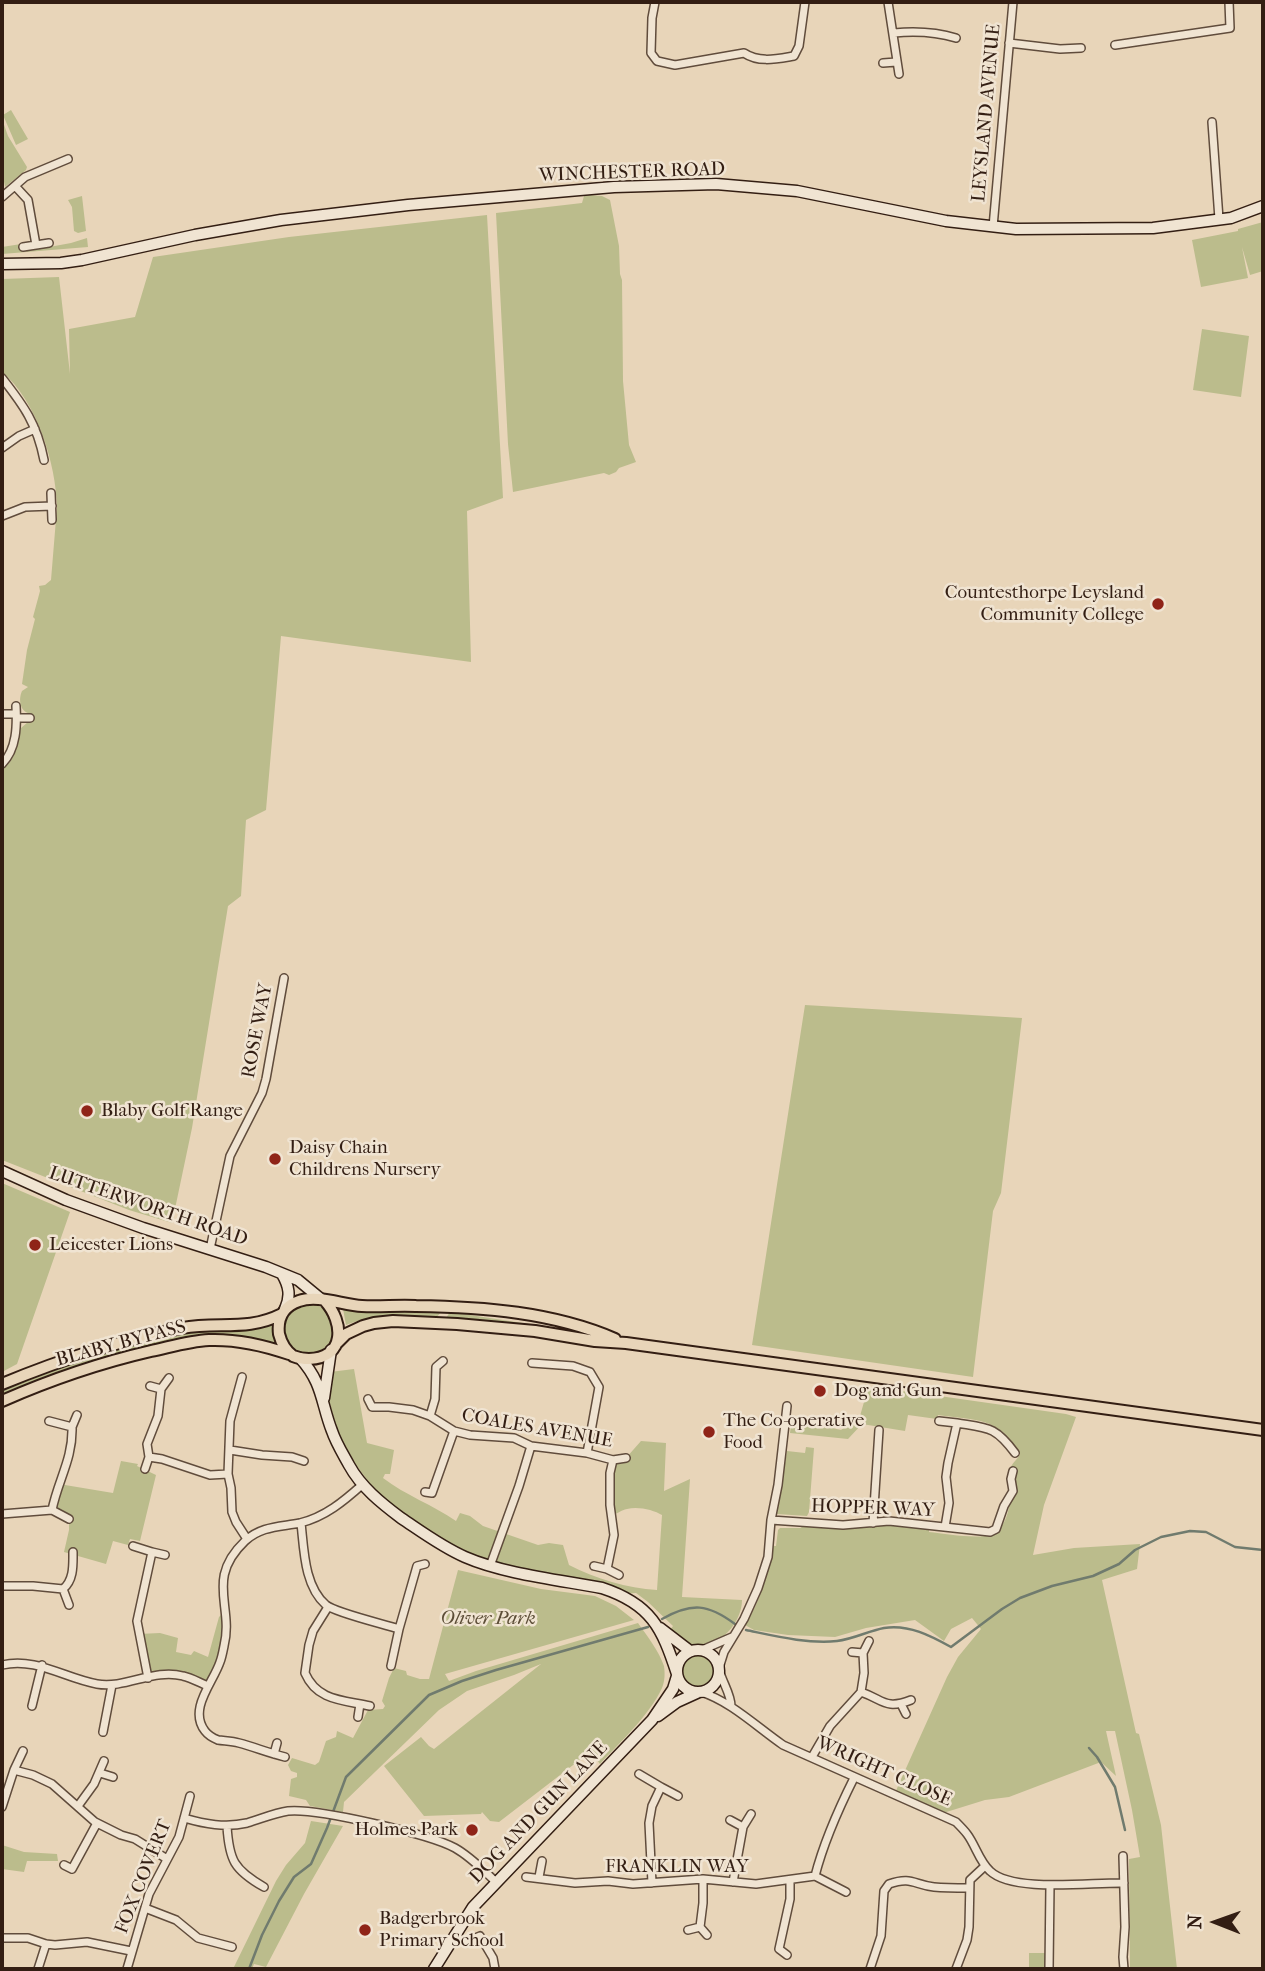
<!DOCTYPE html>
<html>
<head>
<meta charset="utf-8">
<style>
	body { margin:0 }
	#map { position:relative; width:1265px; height:1971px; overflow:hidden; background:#e8d5b9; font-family:"IM FELL French Canon",serif }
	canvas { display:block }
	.frame { position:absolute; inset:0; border:4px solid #331e13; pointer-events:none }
	.north { position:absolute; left:1181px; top:1887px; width:70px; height:70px; -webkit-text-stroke:5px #f0e4d2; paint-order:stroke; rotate:271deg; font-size:19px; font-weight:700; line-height:28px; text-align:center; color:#331e13 }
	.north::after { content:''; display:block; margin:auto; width:24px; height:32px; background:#331e13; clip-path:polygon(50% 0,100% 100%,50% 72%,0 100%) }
</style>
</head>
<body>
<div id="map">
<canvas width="1265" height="1971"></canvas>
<div class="frame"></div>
<div class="north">N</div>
</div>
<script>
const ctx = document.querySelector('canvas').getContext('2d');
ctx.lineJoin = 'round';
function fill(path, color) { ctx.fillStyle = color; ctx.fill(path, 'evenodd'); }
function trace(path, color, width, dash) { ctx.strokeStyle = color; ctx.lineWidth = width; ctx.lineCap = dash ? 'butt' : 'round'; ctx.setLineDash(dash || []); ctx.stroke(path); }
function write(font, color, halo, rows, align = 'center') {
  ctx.font = font + ' "IM FELL French Canon",serif'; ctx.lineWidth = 5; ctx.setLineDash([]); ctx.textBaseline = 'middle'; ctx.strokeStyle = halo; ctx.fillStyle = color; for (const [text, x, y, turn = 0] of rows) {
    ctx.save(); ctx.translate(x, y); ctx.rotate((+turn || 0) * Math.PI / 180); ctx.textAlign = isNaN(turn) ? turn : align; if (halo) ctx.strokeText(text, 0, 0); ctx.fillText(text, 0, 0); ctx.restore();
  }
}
const green = new Path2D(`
	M11 110 28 139 16 145 3 115Z
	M2 119 8 136 27 167 26 170 5 187 2 171Z
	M589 195 602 196 610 200 619 246 620 274 622 280 623 381 629 445 636 462 619 468 616 472 609 475 604 473 513 492 508 444 496 213 582 203 584 196Z
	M82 196 86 231 78 233 74 231 72 207 68 200Z
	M487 215 503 498 467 511 471 662 281 636 266 810 246 820 241 896 228 906 192 1128 172 1223 129 1210 2 1160V770L10 762 14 755 21 728 28 722H32V714C20 713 18 700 22 691L28 687 22 684 27 650 35 619 33 617 40 591 39 586 45 585 51 580 57 507C56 464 37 401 2 372V279L59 277 70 374 69 329 135 317 153 257 289 237Z
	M1263 222V271L1250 275 1242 247 1248 278 1201 287 1192 240 1238 231V229Z
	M87 238 88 247 2 254V247L21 244 22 252 71 243Z
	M1202 329 1249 336 1241 397 1193 390Z
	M805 1005 1022 1018 1001 1193 993 1211 973 1377 752 1345Z
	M2 1183 70 1212 17 1364 2 1372Z
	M284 1329a25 25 0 1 1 50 0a25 25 0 1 1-50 0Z
	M343 1309 350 1311 441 1312 437 1317C406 1316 376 1313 346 1325Z
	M450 1312 536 1325 446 1318Z
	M273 1325 275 1345C249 1337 223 1333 196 1336 172 1339 147 1346 123 1353 82 1364 41 1377 2 1395V1390C60 1366 120 1344 182 1333 213 1328 243 1334 273 1325Z
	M354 1369 367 1443 394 1450 390 1474H385L383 1478C405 1495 433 1505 456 1521L460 1513 470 1516 483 1526 538 1545 549 1543 563 1545 569 1565C596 1579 627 1588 657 1590L662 1515C654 1510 638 1506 627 1509 621 1510 618 1514 611 1515L613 1460 626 1458 641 1441 666 1443 664 1491 690 1479 682 1597 742 1600C742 1625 714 1654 688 1644 682 1641 676 1634 670 1630L673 1626 648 1602 636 1593 618 1594 467 1558 376 1499 368 1481 356 1465 338 1433 330 1404 324 1399 330 1372Z
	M868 1388 911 1392 1066 1414 1076 1417 1044 1505 1033 1555 1074 1548 1140 1544 1137 1569 1102 1580 1136 1733 1139 1734 1161 1825 1177 1969H1130L1129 1859 1140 1857 1132 1810 1115 1731H1106L1116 1776 1101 1762 1009 1797 985 1800 940 1814 894 1795 947 1677 958 1657 981 1629 972 1618 951 1629 944 1641 915 1620 866 1628 835 1637 788 1635 754 1630 745 1625C760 1602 768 1574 773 1546H776L778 1530 780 1528H801L802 1526 843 1528 892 1524 929 1529V1532C946 1534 975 1539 990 1535 1002 1532 1009 1514 1009 1504 1019 1490 1012 1485 1016 1470L1011 1467C1013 1462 1018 1459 1020 1454 998 1416 977 1421 938 1415L937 1419 908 1415 905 1431 862 1424 848 1439 790 1433 792 1419 841 1430 860 1416Z
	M806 1447 814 1448 809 1512 807 1516 777 1514 787 1451 805 1453Z
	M121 1461 138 1464 137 1466 156 1475 140 1541 130 1539 128 1545 113 1541 106 1564 64 1552 69 1530V1519L52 1510 59 1484 113 1493Z
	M458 1570 541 1589 595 1596 616 1606 634 1620 445 1674 449 1681 476 1671 638 1623C647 1636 659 1651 664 1666 665 1673 665 1681 662 1688 649 1716 620 1742 600 1764L590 1752 499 1822 490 1821 482 1812 481 1814 424 1816 384 1766 421 1737 429 1746 434 1749 541 1664 514 1675 467 1691 439 1710 344 1802 343 1812 310 1806 306 1800 289 1796 291 1779 297 1777V1773L291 1771 288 1765 292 1758 315 1765 319 1762 326 1741 336 1737 337 1731 353 1738 368 1710 383 1709 385 1706 382 1701 389 1678 394 1668 406 1671 407 1675 420 1679H429Z
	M224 1612 225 1642 208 1686 181 1675 148 1678 139 1634 160 1633 178 1638 176 1652 191 1655 194 1651 208 1657 219 1617Z
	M682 1671a16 16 0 1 1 32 0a16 16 0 1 1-32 0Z
	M311 1821 343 1826 304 1894 266 1967 254 1964 252 1969H233L276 1881 286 1865 305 1843Z
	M2 1845 24 1852 57 1854 58 1861H27L24 1872 2 1869Z
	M1029 1953H1045L1046 1969H1029Z`);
const stream = new Path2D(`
	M662 1619C692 1602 708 1604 735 1624
	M746 1630C775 1636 807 1644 837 1641 854 1639 868 1631 884 1628 909 1624 931 1636 951 1647L1002 1609 1020 1598 1052 1586 1093 1576 1119 1564 1135 1550 1161 1537 1190 1531 1206 1532 1235 1547 1263 1550
	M1089 1748 1097 1757 1115 1787 1125 1830
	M249 1969 262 1935 279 1901 294 1877 311 1864 327 1828 346 1777 429 1695 462 1681 496 1670 648 1627`);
const street = new Path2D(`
	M655 2 652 18 651 53 657 61 675 65 744 53C759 63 776 59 794 56L799 46 805 2
	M888 2 899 74
	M894 33C915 31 936 32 956 38
	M1009 43 1060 49 1081 48
	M1115 45 1230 28 1229 2
	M883 63 896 62
	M1212 122 1219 219
	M15 186 28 200 36 245
	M2 197 25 177 68 159
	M993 227 1013 2
	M23 247 49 243
	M2 378C24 406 37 424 44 460
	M2 448 19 436 35 429
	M51 493 52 520
	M2 516 25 507 52 506
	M2 714H16
	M17 718H30
	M2 764C17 749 17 725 16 706
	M210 1249 230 1156 262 1093 266 1079 284 978
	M532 1363 573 1366 590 1372 599 1387 587 1453
	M242 1377 230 1421 228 1474 231 1488 232 1512 236 1522 247 1539
	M169 1378 161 1389 158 1416 147 1444 149 1457 162 1459 210 1475 228 1474
	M150 1386 161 1389
	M368 1399 372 1407H389L413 1410 430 1416 454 1431 470 1435 514 1438 531 1446 587 1453 613 1460 626 1458
	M430 1416 435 1399 436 1367 443 1361
	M49 1421 72 1427C73 1459 58 1480 52 1510
	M939 1421 957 1423
	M72 1427 77 1415
	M230 1450 262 1455 292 1457 304 1461
	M145 1469 149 1457
	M425 1492 432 1493 454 1431
	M2 1514 52 1510 69 1519
	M771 1520 843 1525 889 1521 990 1532 996 1529 1004 1506 1013 1491 1011 1479 1013 1471
	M301 1523C304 1549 304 1586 326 1605 336 1613 384 1624 399 1629L417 1566 425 1564
	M873 1523 879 1430
	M945 1527 949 1503 946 1477 948 1463 957 1423C988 1428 995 1426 1015 1453
	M133 1546 152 1552 137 1621 148 1678
	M152 1552 165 1555
	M490 1566 519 1486 531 1446
	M594 1566 607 1569 619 1575
	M607 1569 614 1535 610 1505V1473L613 1460
	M2 1586H33L63 1589C74 1580 73 1565 73 1552
	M63 1589 69 1605
	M328 1607 313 1631 309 1645 305 1673C317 1701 343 1700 370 1706
	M702 1650 732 1637
	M863 1653 869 1641
	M2 1665C36 1657 64 1678 97 1684 126 1689 154 1668 183 1676 192 1678 200 1683 208 1686
	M391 1666 399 1629
	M719 1668 724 1652 744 1619 758 1588 768 1557 771 1520 778 1485 787 1406
	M719 1669C722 1682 731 1694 731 1706
	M701 1692C730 1701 757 1727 783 1745L956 1822C960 1826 964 1830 967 1834 976 1846 979 1861 990 1871 1013 1893 1092 1882 1124 1883
	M861 1692C884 1700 885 1710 911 1700
	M901 1704 906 1714
	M32 1706 42 1665
	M358 1717 360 1704
	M103 1732 112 1685
	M274 1754 277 1743
	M285 1757C269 1753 254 1747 239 1743 232 1741 225 1741 218 1740 213 1738 208 1735 205 1731 188 1709 213 1683 220 1662 222 1657 223 1651 224 1646 234 1606 205 1579 245 1541 261 1526 280 1527 300 1523 325 1517 344 1501 363 1484
	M812 1757 830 1726 861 1692 864 1673 863 1653 852 1652
	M14 1770 23 1751
	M100 1773 113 1777
	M639 1774 661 1787 652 1806 649 1823 652 1883
	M661 1787 678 1796
	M78 1806 94 1784 104 1761
	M2 1807 14 1770 33 1775 52 1784 95 1822 121 1835 135 1839 167 1859
	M184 1818C205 1824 225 1828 247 1823 261 1819 274 1813 288 1811 317 1808 429 1834 455 1848 471 1857 483 1870 496 1882
	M730 1820 743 1827
	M227 1826C229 1860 234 1870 264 1887
	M1123 1856 1125 1927 1123 1957 1124 1969
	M64 1865 72 1869 97 1823
	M815 1876 846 1892
	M526 1877 575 1883 608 1881 633 1884 703 1879 756 1884 815 1876C824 1841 838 1810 854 1778
	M539 1877 542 1861
	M703 1879V1903L700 1927 707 1935
	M733 1882 743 1827 751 1814
	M145 1908 176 1920 198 1938 232 1947
	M688 1930 700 1927
	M2 1938H28L46 1944 55 1945 87 1942 131 1951
	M468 1941 480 1936 493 1958 495 1969
	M787 1955 779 1949 790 1899V1880
	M38 1969 46 1944
	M127 1969 149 1894 179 1837 190 1796
	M870 1969 881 1936 884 1891 889 1884C912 1876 914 1885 934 1887 945 1888 957 1888 969 1888
	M956 1969 967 1940 969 1927 970 1880 985 1866
	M1049 1969 1050 1885`);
const secondary = new Path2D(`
	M2 264 61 263 82 260 195 235 281 220 408 205 614 187 716 184 797 191 946 221 1016 229 1153 228 1231 218 1263 206
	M2 1171 66 1200 143 1228 266 1267 298 1280 321 1299
	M282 1274C289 1286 291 1296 285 1309
	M300 1358C323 1383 321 1403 332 1431 336 1443 343 1454 349 1465 361 1487 381 1503 401 1518 422 1532 442 1547 465 1557 504 1574 560 1580 602 1588 651 1604 662 1628 677 1674
	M324 1398 331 1350
	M660 1628 690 1651
	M677 1671a21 21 0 1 1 42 0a21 21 0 1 1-42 0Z
	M658 1716 677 1702 699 1692
	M434 1969 473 1907 652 1720 673 1689 677 1676`);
const primary = new Path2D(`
	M325 1301C344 1322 346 1358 309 1359 304 1359 298 1358 293 1356 286 1351 281 1342 279 1334 277 1318 284 1306 299 1301 317 1294 343 1305 362 1306 380 1307 398 1305 416 1306 483 1307 553 1312 615 1339
	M337 1343 346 1334 363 1326 374 1323 393 1321 457 1324 535 1331 595 1341 626 1343 1263 1430
	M2 1384C60 1360 120 1340 182 1328 219 1321 246 1332 282 1314
	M2 1401C50 1380 99 1363 151 1351 170 1347 189 1341 209 1340 237 1339 263 1345 289 1354`);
const markers = [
	[1158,604,7,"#8f2418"],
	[87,1111,7,"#8f2418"],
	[275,1159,7,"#8f2418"],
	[35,1245,7,"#8f2418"],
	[820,1391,7,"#8f2418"],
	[709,1432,7,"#8f2418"],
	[472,1830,7,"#8f2418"],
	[365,1930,7,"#8f2418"]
];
const streetNames = [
	["LEYSLAND AVENUE",987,113,-85],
	["WINCHESTER ROAD",632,173,-2],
	["ROSE WAY",258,1031,-79],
	["LUTTERWORTH ROAD",148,1207,19],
	["BLABY BYPASS",121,1344,-15],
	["COALES AVENUE",537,1429,10],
	["HOPPER WAY",873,1509,2],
	["WRIGHT CLOSE",884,1772,24],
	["DOG AND GUN LANE",539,1813,-46],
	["FRANKLIN WAY",677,1867],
	["FOX COVERT",144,1877,-68]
];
const poiNames = [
	["Countesthorpe Leysland",1144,593,"right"],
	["Community College",1144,615,"right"],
	["Blaby Golf Range",101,1111],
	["Daisy Chain",289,1148],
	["Childrens Nursery",289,1170],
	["Leicester Lions",49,1245],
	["Dog and Gun",834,1391],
	["The Co-operative",723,1421],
	["Food",723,1443],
	["Holmes Park",458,1830,"right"],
	["Badgerbrook",379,1919],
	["Primary School",379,1941]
];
const parkNames = [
	["Oliver Park",488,1619]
];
fill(green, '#bbbc8c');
trace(stream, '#707b6e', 2.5);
trace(street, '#604c3c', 10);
trace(secondary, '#331e13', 13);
trace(primary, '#331e13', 14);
trace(street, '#f0e4d2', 7);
trace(secondary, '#f0e4d2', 10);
trace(primary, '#e8d5b9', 10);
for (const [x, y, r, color] of markers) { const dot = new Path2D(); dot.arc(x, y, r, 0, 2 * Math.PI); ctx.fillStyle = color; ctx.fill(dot); trace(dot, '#f0e4d2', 2.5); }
write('19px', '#331e13', '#f0e4d2', streetNames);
write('19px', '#331e13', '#f0e4d2', poiNames, 'left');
write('italic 19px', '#5c4d37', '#f0e4d2', parkNames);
</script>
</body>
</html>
